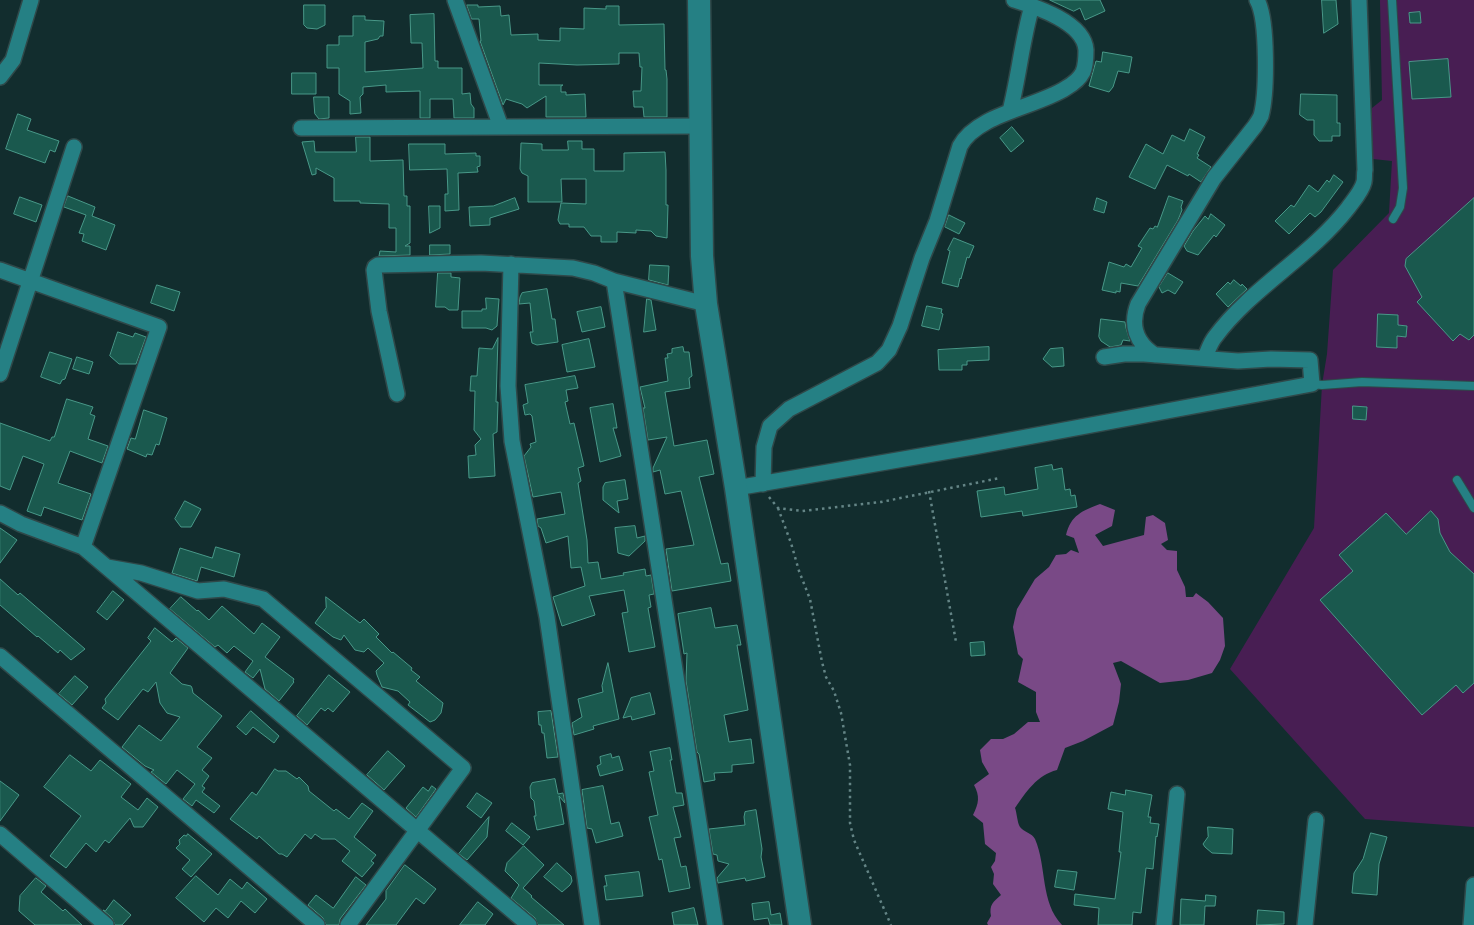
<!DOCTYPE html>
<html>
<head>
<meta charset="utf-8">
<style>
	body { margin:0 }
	canvas { display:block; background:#122d2e }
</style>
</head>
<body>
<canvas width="1474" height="925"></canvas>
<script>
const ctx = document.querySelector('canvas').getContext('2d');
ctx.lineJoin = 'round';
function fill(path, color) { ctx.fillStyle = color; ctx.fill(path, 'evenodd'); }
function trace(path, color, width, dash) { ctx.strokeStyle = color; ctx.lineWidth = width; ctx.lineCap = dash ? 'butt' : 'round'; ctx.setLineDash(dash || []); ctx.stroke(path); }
const green = new Path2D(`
	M1380 0H1474V827L1365 819 1230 669 1314 528 1322 385 1327 354 1333 270 1389 213 1392 161 1373 159 1370 152 1372 108 1382 100Z`);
const forest = new Path2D(`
	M1100 504 1115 510 1112 526 1095 535 1103 546 1144 535 1146 517 1153 515 1165 523 1168 540 1161 544 1167 550 1177 551V570L1185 587 1186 597H1193L1196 593 1208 602 1223 618 1225 646 1220 660 1212 673 1188 680 1160 683 1121 661 1113 663 1121 684 1119 702 1113 725 1083 741 1065 748 1057 770C1037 775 1026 792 1015 808 1017 813 1017 822 1020 827 1024 832 1032 833 1035 839 1047 867 1040 902 1062 925H988L987 923 991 916C989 905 993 902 1001 895L993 884 994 874 991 867 995 861 996 853 985 844 983 823 973 815C979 803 980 796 974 785L989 774 982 762 980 750 991 739H1003L1014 734 1028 722H1040L1036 712V692L1018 682 1023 659 1018 654 1013 627 1017 609 1035 579 1049 567 1056 555 1066 554 1071 550 1079 553 1074 538 1066 535C1071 515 1082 511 1100 504Z`);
const building = new Path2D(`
	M1050 0H1100L1105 11 1085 20 1080 8 1074 11Z
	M1322 0H1336L1338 24 1324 33Z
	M304 5H325V25L317 29 307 28 304 25Z
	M467 5H478V7L500 6 501 16 509 15 511 35 538 34V40L560 41V28L584 29V8L606 9V6H619V25L664 24 665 70H666L667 79V117H644L643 107H634L633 91H641L642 67H640L639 53H619V64L577 65 539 63V85H563L561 86V92H566V95L585 94 586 117H546V96L527 108 522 104 506 99 503 105 480 41H481L479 19H472Z
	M1420 12 1421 23H1410L1409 13Z
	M434 14 435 61H438V68H462V94L470 93 471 104 474 108V118H454L453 99H430V118H420V91L386 92V85L363 87V94L360 97 361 113 350 114V101L339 94V68H327V45H339V36H353V16H365V20L384 21 383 36H380L378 39 365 42V72L423 68 422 43H411L410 15Z
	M1103 52 1132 57 1129 73 1118 71 1113 87 1109 92 1089 86 1096 61 1101 62Z
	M1448 59 1451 97 1412 99 1409 62Z
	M292 73H316V94H292Z
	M1301 94 1337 95V123H1340V136H1332V141H1319L1314 135V120H1307L1300 115Z
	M314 97H329V118L319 119 315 114Z
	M18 114 31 119 27 130 59 141 55 152 50 150 45 163 6 149Z
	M1012 127 1024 141 1011 152 1000 138Z
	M1190 129 1205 137 1197 154 1199 155 1197 158 1211 167 1201 182 1189 174 1188 176 1167 165 1155 189 1129 177 1146 144 1163 154 1172 135 1184 141Z
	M356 137H370V161L403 160 404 196H407V206H410V243L405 246H410V255L379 256 380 251 396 252V228H389V204L360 203V201H334V178L316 168V174L312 175 302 142 314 141 315 152H356Z
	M568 141H582V149H594V171H624V153L665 152 666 170V205H668L667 238 656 236 651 231 636 230V233L617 232V242H601V236H591L584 227H569V224H560L558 220 561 203 586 204V179H561L562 202H528V176L522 173 520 169 521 143 542 144V150H568Z
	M409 144H445V154L476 153V156H480V166L477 167 478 172 458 173 459 210 445 211V194H448L447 169 410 170Z
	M1334 175 1343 182 1321 212 1315 217 1310 213 1289 234 1275 221 1291 205 1294 207 1309 185 1318 192 1327 180 1329 182Z
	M68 196 95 207 92 216 115 225 106 250 82 241 84 234 79 233 86 215 64 207Z
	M1169 196 1183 201 1181 207 1182 210 1178 220 1138 286 1121 283 1120 292 1116 291V293L1102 290 1109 262 1124 267 1126 264 1131 267 1142 248 1138 246 1150 228 1153 229 1155 226 1157 227Z
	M20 197 42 205 36 222 14 214Z
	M515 198 519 209 490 218V225L470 226 469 207 493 206Z
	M1097 198 1107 202 1104 213 1094 210Z
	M1474 198V335L1469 340 1460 334 1453 341 1417 302 1422 297 1405 266 1406 259Z
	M429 206H440V228L430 233Z
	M1211 214 1225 225 1216 237 1214 235 1198 255 1187 251 1184 246 1193 231 1205 216 1208 219Z
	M949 215 965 223 959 234 945 227Z
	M954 238 974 246 969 258 967 257 961 279 960 278 958 287 942 283 950 251 948 250Z
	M430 245H450V254L430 255Z
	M650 265 669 266 668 285 649 280Z
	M438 273H451V277L460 278 458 310H449L445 307H436Z
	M1168 273 1183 282 1175 294 1168 290 1162 293 1159 287Z
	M1234 280 1241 286 1242 284 1247 289 1228 307 1216 294 1228 282 1230 284Z
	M157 285 180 292 174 311 151 303Z
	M547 289 552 319H555L558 342 537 345 532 343 530 332H533L530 303 519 304 520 297 522 293Z
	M486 298 499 299 497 326 492 330 486 328H462V311H482V309H486Z
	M647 299 651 300 656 330 644 332Z
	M927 306 942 309 941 313 943 314 939 330 922 326Z
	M601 307 605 327 582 332 577 312Z
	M1378 314 1398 315V325L1407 326 1406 337 1397 336V348L1377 347Z
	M1101 319 1125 322 1126 328 1130 341 1123 340 1121 345 1110 347 1101 341 1099 337Z
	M118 332 133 337 135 333 146 337 136 364H119L110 356Z
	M498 338 496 402H498L497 432 493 434 495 476 469 478 468 456 476 455 475 445 481 439 474 430 475 391H470L471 376H477L479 348 492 349Z
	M589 339 595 367 567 372 562 345Z
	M683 347 684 352H689L692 376 689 378 690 388 665 392 674 446 707 440 714 474 699 477 721 564 728 563 731 581 672 591 666 549 694 545 681 491 665 494 660 470 653 472V468L667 437 648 440 643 408H645L640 387 668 381 665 358H668L667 354 672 353V349Z
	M989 347V360L967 361V365H962V370H939L938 350Z
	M1063 348 1064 366 1052 367 1043 359 1050 349Z
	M50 352 72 359 65 379 62 380 60 384 41 377Z
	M77 357 93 362 89 374 73 369Z
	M575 376 578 388 566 390 568 401 565 402 570 424 574 423 584 466 578 468 581 481 578 483 587 540 588 563 598 562 601 579 624 575 623 573 645 569 646 576 651 575 654 594 649 595 651 607 648 608 655 647 629 652 622 613 628 612 624 590 589 596 595 615 562 626 553 597 585 586 581 567 571 568 568 536 546 543 541 528 538 526 537 519 565 514 561 492 533 497 524 456 531 447 530 444 536 442 532 416 530 414 525 415 523 405 528 403 525 385Z
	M67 399 93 407 90 414 95 416 88 439 108 446 102 463 70 451 58 483 91 494 82 520 44 507 41 516 27 511 44 464 23 456 10 490 0 486V423L50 441 52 437H54Z
	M613 404 617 428H613L621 456 600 462 590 408Z
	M1353 406 1367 407 1366 420 1353 419Z
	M144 410 167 418 159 445 156 444 152 455 147 454 146 457 127 449 131 438 135 439Z
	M1052 465 1053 470 1062 468 1065 490 1070 489 1071 496 1075 495 1077 507 1023 516 1022 511 981 517 977 491 1004 487 1005 495 1038 489 1035 468Z
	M625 480 628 499 617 501 619 513 603 500V487L605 483Z
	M185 501 201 509 191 527H181L175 519Z
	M1431 511 1438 519 1440 533 1450 552 1474 574V683L1463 693 1456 685 1422 715 1320 600 1353 571 1339 555 1386 513 1406 534Z
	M635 526 637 538 645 536V541L629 556 618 553 615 528Z
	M0 528 17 540 0 563Z
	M216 547 240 554 234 577 201 567 197 581 172 573 180 548 212 558Z
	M0 579 18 595 20 593 85 649 71 660 60 650 58 653 38 636 37 637 0 605Z
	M113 591 124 600 107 620 97 612Z
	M181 597 197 611 198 610 209 620 222 606 254 634 262 623 280 637 265 657 294 679 293 681 294 682 279 701 265 689 260 669 253 678 245 672 253 661 234 646 227 653 218 645 215 647 170 609Z
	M326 597 360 623 364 619 379 634 376 637 392 653 393 652 412 668 411 670 420 677 416 681 443 703 441 713 435 720 430 722 421 715 408 705 410 702 398 691 382 687 377 675 376 671 384 663 368 648 364 652 355 650 344 635 341 640 333 637 315 623 326 608Z
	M711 608 715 628 737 625 741 645H737L748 710 724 715 729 742 751 739 754 763 732 765V772L714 773 715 780 704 782 699 754 697 752 686 681 687 653 684 654 678 614Z
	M155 628 172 642 176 638 188 648 170 673 182 684 191 686 192 688 193 693 222 716 197 747 212 758 202 770 209 776 202 786 205 788 202 792 220 806 214 813 196 800 192 806 183 799 195 784 177 770 166 784 151 772 154 770 145 766 122 747 139 725 161 741 180 717 167 713 160 703 156 682 148 692 143 689 118 720 102 708 106 703 105 699 151 641 148 638Z
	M984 642 985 655 971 656 970 643Z
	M608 663 619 719 593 726 594 729 574 735 572 723 582 717 578 699 603 692 602 686Z
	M329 675 350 692 333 712 328 708 325 711 321 708 307 725 297 716Z
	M75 676 88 687 72 705 59 694Z
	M650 693 655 714 632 720 631 716 623 718 631 698Z
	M251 711 279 736 274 743 253 727 246 735 237 727Z
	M551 711 558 757 547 758 544 733H542L541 725H539L538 712Z
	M670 748 672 760H670L676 793H682L684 805 673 807 681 837 674 838 681 867 686 866 690 888 669 892 662 859 659 860 649 817 658 815 649 772 654 771 650 752Z
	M388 751 405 766 384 790 367 775Z
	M611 754 612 758 619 756 623 770 600 776 597 766 601 764 600 757Z
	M70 755 91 771 100 760 131 784 121 797 138 810 147 798 158 807 143 827H134L130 818 109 843 105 840 96 852 86 843 66 868 50 856 81 816 44 787Z
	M275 769 278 771H286L297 779 299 777 308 786 309 791 334 811 336 809 349 819 362 803 373 811 354 837 376 855 371 861 374 863 362 877 342 861 350 851 335 839H322L315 834 311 839 305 834 287 857 282 854H279L259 836 257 839 230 819 252 792 256 795Z
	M555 779 558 794 563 793 565 803 559 796 564 824 537 830 534 816H536L534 801 531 798 530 787 532 783Z
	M0 781 19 795 0 821Z
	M432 786 436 789 416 817 406 808 423 787 428 791Z
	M603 786 611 824 619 822 623 836 596 843 592 829 587 828 582 790Z
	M1126 790 1152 795 1148 817H1151L1150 823 1159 824 1157 837 1156 836 1153 869 1146 868 1141 913 1133 912 1132 925H1098L1099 908 1074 905 1075 894 1115 899 1121 852H1119L1123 812 1108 809 1111 792 1125 795Z
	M477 793 492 803 481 818 467 807Z
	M756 810 762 849 761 857 765 877 746 881 745 878 718 883 717 878 729 864 718 861 717 855 713 854 709 829 745 825 744 817 745 812Z
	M489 817 487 837 467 860 459 854Z
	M512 823 530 837 523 845 506 831Z
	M1208 827 1233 829 1232 854 1212 853 1205 847 1203 844 1208 837Z
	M1371 833 1387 837 1379 864 1377 895 1352 893 1354 873 1363 859Z
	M188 834 212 854 191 877 182 869 190 860 176 848 180 844 179 840 184 835 186 836Z
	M524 846 544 865 523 888 532 896 531 897 564 925H538L535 918 511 898 519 885 505 871 507 863Z
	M557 863 571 876 572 881 570 885 562 892 544 877Z
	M405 865 436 889 424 904 416 898 396 925H366L386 899V891Z
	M1058 870 1077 872 1074 890 1055 887Z
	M639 872 643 896 606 900 604 886H607L605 876Z
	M196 876 218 895 230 879 242 889 247 882 267 899 255 913 241 901 228 918 216 908 204 922 176 898Z
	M356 877 366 885 340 919 339 925H326L323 918 308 905 316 895 333 908Z
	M36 878 46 886 41 892 63 911 65 909 82 925H35L19 911 20 896Z
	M1206 895 1216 896 1215 906H1205L1204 925H1180L1181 899 1205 901Z
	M114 900 131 915 122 925H115L112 918 103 910 105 911Z
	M478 902 493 914 485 925H460Z
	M769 902 771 915 780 913 782 925H770L768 918 754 920 752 904Z
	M694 908 698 925H674L672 913Z
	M1258 910 1284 912V924L1257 925Z`);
const path = new Path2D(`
	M929 491 956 642
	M769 497 778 508 802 511 881 502 1000 478
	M778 508 791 543 799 571 810 599 822 662 826 677 834 691 841 713 850 765V823L854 840 891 925`);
const lane = new Path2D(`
	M1392 0 1403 188 1400 207 1393 219
	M1312 384 1322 385 1362 382 1474 386
	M1457 480 1474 508`);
const street = new Path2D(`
	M455 0 501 127
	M0 77 13 60 31 0
	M1010 111C1019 76 1022 40 1032 6
	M301 128 701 126
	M511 264 508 386 512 441 547 617 592 925
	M0 270 159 327 83 547
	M614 281 715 925
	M1155 355C1136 343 1130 325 1138 304L1214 178 1255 126C1257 123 1259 120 1261 116 1267 94 1268 19 1257 0
	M1205 357C1208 351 1210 343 1215 337 1252 287 1310 257 1348 208 1353 201 1362 191 1364 182 1365 178 1364 174 1365 170L1359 0
	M0 374 74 147
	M397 394 379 311 374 270 375 267 378 265 481 263 573 268 594 273 614 281 706 304
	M763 484 764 447 770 426 789 409 877 363 889 350 900 326 922 258 937 221 960 146C977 114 1037 107 1066 88 1073 84 1079 80 1083 72 1086 65 1086 57 1086 50 1084 22 1036 7 1014 0
	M736 488 973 447 1312 384 1310 360 1271 359 1238 361 1144 354H1124L1104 357
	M0 513 21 524 83 547 529 925
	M107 567 141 573 198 591 224 589 263 599 463 768 348 925
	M0 656 317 925
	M0 834 106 925
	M1164 925 1177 794
	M1305 925 1316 820
	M1471 925 1474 885`);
const secondary = new Path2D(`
	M699 0 702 256 706 304 736 488 800 925`);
fill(green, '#481e53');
fill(forest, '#794986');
fill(building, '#1a594e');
trace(building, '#489888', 1);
trace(lane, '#2f4849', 10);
trace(street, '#2f4849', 18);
trace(secondary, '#2f4849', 25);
trace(path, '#648586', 2.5, [2.5, 4]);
trace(lane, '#258084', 8);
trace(street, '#258084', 15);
trace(secondary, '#258084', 22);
</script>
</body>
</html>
